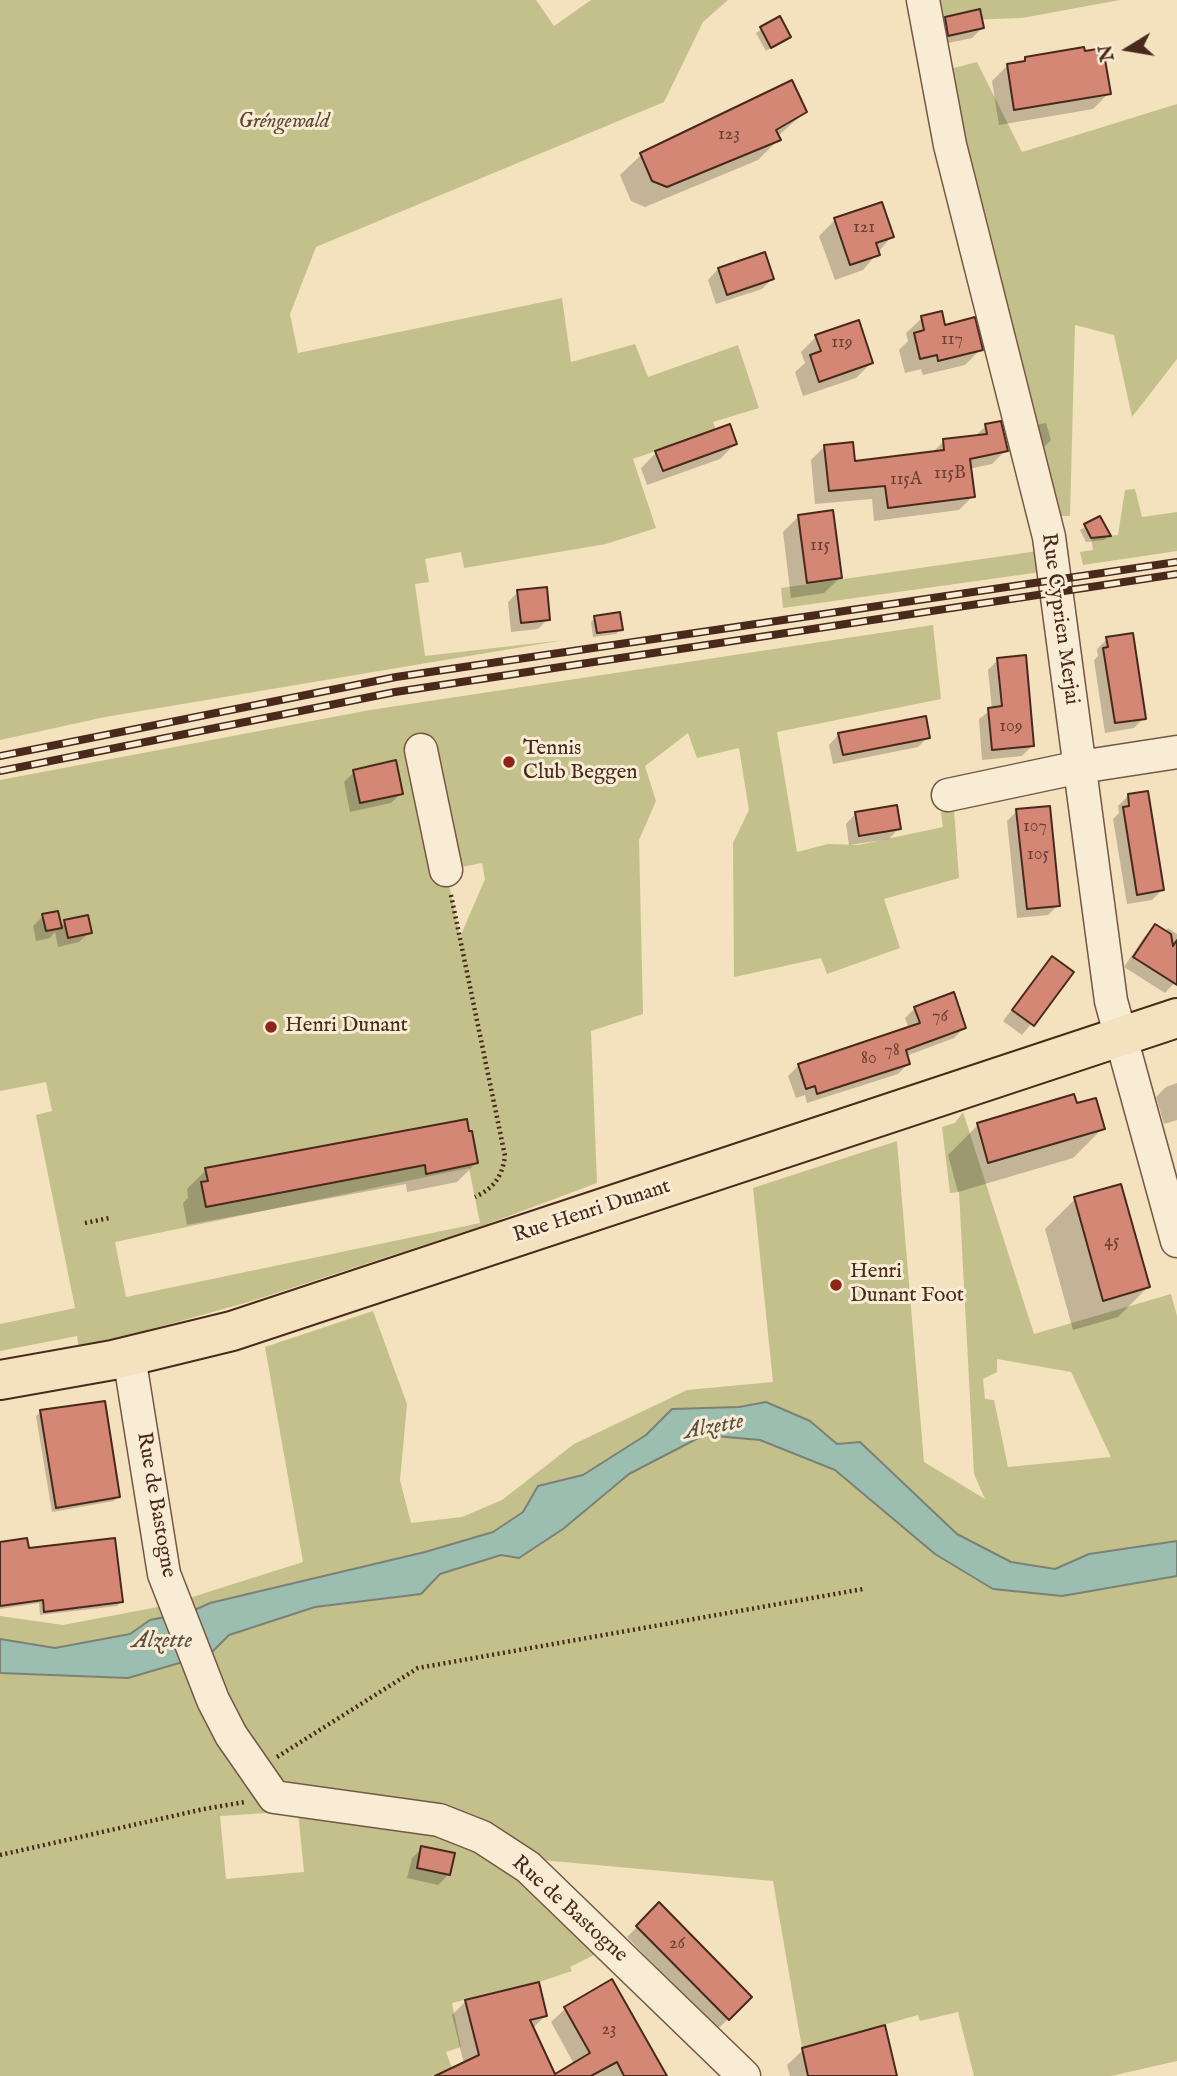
<!DOCTYPE html>
<html>
<head>
<meta charset="utf-8">
<style>
	body { margin:0 }
	#map { position:relative; width:1177px; height:2076px; overflow:hidden; background:#f4e1be; font-family:"IM FELL English",serif }
	canvas { display:block }
	.north { position:absolute; left:1093px; top:14px; width:70px; height:70px; -webkit-text-stroke:5px #f8ecd5; paint-order:stroke; rotate:259deg; font-size:19px; font-weight:700; line-height:28px; text-align:center; color:#49291c }
	.north::after { content:''; display:block; margin:auto; width:24px; height:32px; background:#49291c; clip-path:polygon(50% 0,100% 100%,50% 72%,0 100%) }
</style>
</head>
<body>
<div id="map">
<canvas width="1177" height="2076"></canvas>
<div class="north">N</div>
</div>
<script>
const ctx = document.querySelector('canvas').getContext('2d');
ctx.lineJoin = 'round';
function fill(path, color) { ctx.fillStyle = color; ctx.fill(path, 'evenodd'); }
function trace(path, color, width, dash) { ctx.strokeStyle = color; ctx.lineWidth = width; ctx.lineCap = dash ? 'butt' : 'round'; ctx.setLineDash(dash || []); ctx.stroke(path); }
function write(font, color, halo, rows, align = 'center') {
  ctx.font = font + ' "IM FELL English",serif'; ctx.lineWidth = 6; ctx.setLineDash([]); ctx.textBaseline = 'middle'; ctx.strokeStyle = halo; ctx.fillStyle = color; for (const [text, x, y, turn = 0] of rows) {
    ctx.save(); ctx.translate(x, y); ctx.rotate((+turn || 0) * Math.PI / 180); ctx.textAlign = isNaN(turn) ? turn : align; if (halo) ctx.strokeText(text, 0, 0); ctx.fillText(text, 0, 0); ctx.restore();
  }
}
const green = new Path2D(`
	M0 0H536L554 26 591 0H728L703 22 664 102 316 247 290 314 298 353 562 298 571 362 635 344 648 377 738 345 759 408 713 422 716 430 633 459 656 528 606 544 464 568 461 552 425 559 429 582 415 584 425 656 564 640 105 717 0 740Z
	M931 0H1120L1022 18 936 21Z
	M977 62 1022 152 1177 104V359L1132 417 1114 335 1075 325 1070 516H1055L946 70Z
	M1135 489 1142 517 1177 512V551L1083 565 1080 552 1093 550 1091 538 1118 535 1125 490Z
	M1038 551 1041 572 783 608 781 588Z
	M933 625 941 699 777 732 797 852 828 844 858 845 943 827 941 812 954 810 959 878 884 899 900 948 827 974 821 958 734 977 733 843 749 810 739 748 697 758 688 733 645 766 656 801 639 840 643 1014 591 1031 597 1183 482 1226 252 1301 141 1332 140 1353 82 1366 77 1336 0 1351V1324L75 1308 36 1115 52 1111 46 1082 0 1091V780L370 710ZM482 863 485 879 460 937 446 870ZM469 1168 480 1223 126 1297 115 1242Z
	M963 1112 1034 1334 1171 1294 1177 1316V1541L1089 1554 1055 1569 1011 1562 957 1534 860 1443 837 1444 810 1421 766 1402 739 1407 672 1409 646 1435 583 1475 538 1486 523 1512 493 1532 425 1552 210 1603 190 1612 150 1620 130 1634 55 1648 0 1639V1616L63 1625 163 1606 174 1570 186 1599 303 1562 265 1347 373 1311 407 1404 400 1480 411 1523 462 1517 502 1500 574 1444 687 1390 773 1382 753 1188 897 1141 924 1462 985 1499 974 1474 959 1192 950 1193 942 1127 955 1123ZM997 1359 1071 1372 1111 1457 1008 1467 994 1400 985 1399 983 1379 997 1372Z
	M704 1435 760 1440 835 1470 935 1554 1062 1596 1177 1576V2061L1111 2076H974L958 2012 920 2021 918 2015 802 2048 773 1881 541 1860 596 1950 594 1955 570 1967 572 1971 539 1982 452 2003 461 2047 446 2052 452 2068 443 2072V2076H0V1673L210 1654 229 1635 315 1607 421 1594 440 1574 501 1555 519 1558 563 1529 629 1474ZM298 1811 304 1872 226 1879 220 1816Z`);
const water = new Path2D(`
	M766 1402 810 1421 837 1444 860 1442 957 1534 1011 1562 1055 1569 1089 1554 1177 1541V1576L1062 1596 993 1589 935 1554 835 1470 760 1440 704 1435 629 1474 563 1529 519 1558 501 1555 440 1574 421 1594 315 1607 229 1635 210 1654 128 1678 0 1673V1639L55 1648 130 1634 150 1620 190 1612 210 1603 425 1552 493 1532 523 1512 538 1486 583 1475 646 1435 672 1409 739 1407Z`);
const shadow = new Path2D(`
	M946 18 982 28 972 38 939 45 935 28Z
	M779 19 789 37 766 51 756 33Z
	M1026 59 1109 93 1093 109 999 125 992 81 1007 66 1021 64Z
	M805 112 778 136 779 139 758 160 645 207 631 201 620 175 641 155Z
	M835 220 892 236 863 270 835 280 819 236Z
	M718 269 772 279 762 289 716 304 708 280Z
	M922 318 944 327 981 349 965 365 923 375 921 369 905 373 899 350 908 341 906 333Z
	M816 337 871 363 856 378 803 396 795 372 805 363 801 352Z
	M1046 423 1051 440 1041 450 1030 435 1040 424Z
	M986 426 1006 450 992 464 969 469 973 496 959 510 874 521 872 499 815 504 811 460 825 446 854 463 932 453 944 441 974 437Z
	M735 444 720 459 647 485 641 468 656 453Z
	M799 516 840 578 824 593 791 598 783 532Z
	M1099 518 1109 536 1104 540 1086 542 1080 530Z
	M518 592 548 619 538 629 511 632 508 602Z
	M595 618 621 629 616 634 593 637 591 622Z
	M1107 639 1144 718 1134 728 1105 733 1094 660 1098 656 1097 649Z
	M998 660 1032 746 1022 756 982 760 979 719 992 709 988 670Z
	M839 734 928 737 918 747 833 764 829 745Z
	M354 772 401 793 391 803 350 812 344 782Z
	M1128 796 1162 890 1152 900 1127 904 1113 819 1119 813 1118 806Z
	M1017 811 1058 905 1048 915 1017 918 1007 821Z
	M856 813 899 828 889 839 849 845 846 824Z
	M43 916 60 927 65 922 90 932 79 942 58 947 55 932 50 938 36 941 33 926Z
	M1155 926 1165 932 1168 928 1177 934V980L1165 993 1124 967 1145 936Z
	M1052 958 1072 973 1022 1035 1003 1021Z
	M915 1008 964 1028 954 1038 906 1056 908 1064 898 1074 807 1103 805 1095 796 1098 788 1076 799 1065 909 1029 905 1018Z
	M1177 1083V1120L1164 1124 1156 1097 1166 1087Z
	M978 1125 1103 1128 1073 1158 958 1192 948 1155Z
	M476 1163 457 1182 407 1192 406 1184 187 1225 183 1203 188 1198 187 1189 206 1170Z
	M1075 1199 1148 1287 1118 1317 1073 1330 1045 1229Z
	M41 1412 118 1496 114 1501 52 1512 36 1416Z
	M0 1543 27 1550 121 1602 117 1606 40 1615 39 1603 0 1609Z
	M422 1848 449 1874 438 1885 407 1878 412 1858Z
	M659 1905 750 1997 720 2027H715L627 1937Z
	M611 1982 665 2076H446L464 2064 452 2015 466 2001 545 2016 532 2029 554 2076 574 2064 551 2022 565 2009Z
	M803 2050 895 2076H790L787 2065Z`);
const building = new Path2D(`
	M980 9 984 28 948 36 945 17Z
	M780 16 791 37 771 48 760 27Z
	M1084 47 1085 51 1103 48 1111 94 1014 110 1007 64 1025 61V57Z
	M792 80 807 112 776 130 781 140 667 187 652 181 640 153Z
	M882 202 894 237 876 243 880 255 850 265 834 218Z
	M765 252 774 279 727 295 718 268Z
	M942 311 945 325 975 317 983 350 938 361 937 355 920 359 914 333 924 330 921 316Z
	M859 320 873 363 819 382 810 355 821 351 815 335Z
	M1001 421 1008 451 970 459 975 497 888 508 885 486 829 491 824 445 853 442 855 461 944 450 943 439 987 434 985 424Z
	M730 424 737 444 663 471 655 451Z
	M833 510 842 578 807 583 798 515Z
	M1100 516 1111 536 1091 538 1084 524Z
	M547 587 550 620 521 623 517 590Z
	M620 612 623 630 597 633 594 616Z
	M1133 633 1146 719 1115 723 1103 648 1108 647 1106 637Z
	M1026 655 1034 746 992 750 988 708 1002 706 997 658Z
	M926 716 930 738 843 755 838 733Z
	M396 760 403 794 360 803 353 770Z
	M1148 791 1164 890 1137 895 1123 807 1129 806 1128 794Z
	M897 805 901 829 859 836 855 812Z
	M1050 806 1060 906 1027 909 1016 809Z
	M58 911 62 928 46 931 42 914Z
	M88 915 92 933 68 938 64 920Z
	M1155 924 1171 934 1173 946 1177 940V985L1133 957Z
	M1052 956 1074 972 1034 1026 1012 1010Z
	M954 992 966 1028 906 1050 910 1064 817 1094 815 1086 806 1089 798 1064 920 1023 914 1007Z
	M1074 1094 1077 1103 1096 1098 1105 1129 988 1163 977 1123Z
	M467 1119 469 1131H472L478 1163 426 1174 425 1165 206 1207 201 1182 208 1181 205 1168Z
	M1121 1184 1150 1287 1103 1301 1074 1197Z
	M105 1401 120 1497 56 1508 40 1410Z
	M27 1538 29 1548 115 1538 123 1602 44 1612 43 1600 0 1606V1542Z
	M421 1846 455 1853 450 1875 417 1868Z
	M659 1902 752 1997 729 2020 636 1926Z
	M612 1979 667 2076H624L617 2062 591 2076H435L479 2055 465 2000 539 1982 547 2016 530 2020 555 2074 590 2053 564 2007Z
	M885 2025 897 2076H808L802 2048Z`);
const path = new Path2D(`
	M451 895 505 1156C502 1177 494 1188 475 1197
	M85 1223 109 1218
	M277 1757 418 1668 863 1589
	M0 1855 204 1809 245 1802`);
const minor = new Path2D(`
	M923 0 950 145 1049 537 1111 1001 1177 1241
	M421 750 446 870
	M948 795 1080 767 1177 752
	M129 1356 164 1574 213 1700 231 1735 274 1797 439 1820 482 1837 528 1867 744 2076`);
const major = new Path2D(`
	M0 1380 113 1360 232 1331 1177 1018`);
const rail = new Path2D(`
	M0 756 396 677 1177 562
	M0 771 395 692 1177 574`);
const markers = [
	[509,762,7,"#8f2418"],
	[271,1027,7,"#8f2418"],
	[836,1285,7,"#8f2418"]
];
const numberNames = [
	["123",729,135],
	["121",864,228],
	["117",952,340],
	["119",842,343],
	["115B",950,474],
	["115A",906,480],
	["115",820,546],
	["109",1011,727],
	["107",1035,827],
	["105",1038,855],
	["76",940,1017],
	["78",892,1051],
	["80",869,1059],
	["45",1112,1242],
	["26",677,1944],
	["23",609,2030]
];
const parkNames = [
	["Gréngewald",284,123]
];
const streetNames = [
	["Rue Cyprien Merjai",1059,619,82],
	["Rue Henri Dunant",592,1212,-18],
	["Rue de Bastogne",155,1505,80],
	["Rue de Bastogne",569,1910,42]
];
const poiNames = [
	["Tennis",523,750],
	["Club Beggen",523,774],
	["Henri Dunant",285,1027],
	["Henri",850,1273],
	["Dunant Foot",850,1297]
];
const waterNames = [
	["Alzette",714,1428,-11],
	["Alzette",162,1642]
];
fill(green, '#c4c08c');
fill(water, '#9cbeb1');
trace(water, '#7b8275', 2);
fill(shadow, '#0003');
fill(building, '#d58775');
trace(building, '#49291c', 2);
trace(minor, '#745744', 35);
trace(major, '#49291c', 42);
trace(path, '#49291c', 4.5, [2, 3.5]);
trace(minor, '#f8ecd5', 32);
trace(major, '#f4e1be', 38);
trace(rail, '#49291c', 8);
trace(rail, '#f8ecd5', 5, [16]);
for (const [x, y, r, color] of markers) { const dot = new Path2D(); dot.arc(x, y, r, 0, 2 * Math.PI); ctx.fillStyle = color; ctx.fill(dot); trace(dot, '#f8ecd5', 2.5); }
write('18px', '#6c4032', null, numberNames);
write('italic 21px', '#624732', '#f8ecd5', parkNames);
write('21px', '#49291c', '#f8ecd5', streetNames);
write('21px', '#49291c', '#f8ecd5', poiNames, 'left');
write('italic 23px', '#5e4e41', '#f8ecd5', waterNames);
</script>
</body>
</html>
